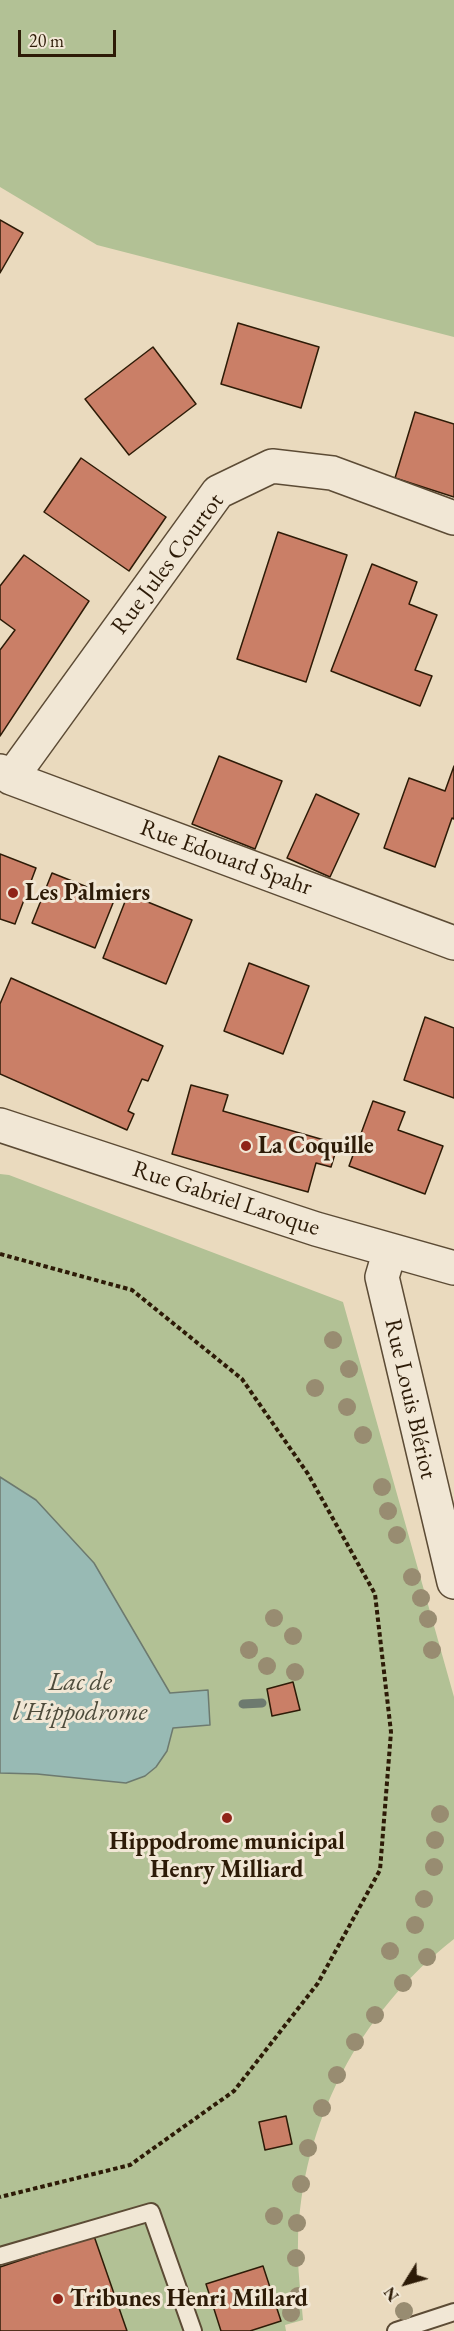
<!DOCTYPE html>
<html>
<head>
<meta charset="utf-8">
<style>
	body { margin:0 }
	#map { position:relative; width:454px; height:2331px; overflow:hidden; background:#eadabe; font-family:"EB Garamond",serif }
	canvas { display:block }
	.north { position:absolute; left:376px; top:2253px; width:60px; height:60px; -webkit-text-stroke:4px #f1e7d5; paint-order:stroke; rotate:233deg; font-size:16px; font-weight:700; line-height:24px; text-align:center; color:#2d1b07 }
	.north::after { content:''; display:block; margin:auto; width:21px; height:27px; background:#2d1b07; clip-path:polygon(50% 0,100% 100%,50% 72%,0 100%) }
	.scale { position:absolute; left:18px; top:30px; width:98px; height:27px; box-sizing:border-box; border:3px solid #2d1b07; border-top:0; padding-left:8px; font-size:18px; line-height:21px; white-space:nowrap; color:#2d1b07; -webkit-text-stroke:4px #f1e7d5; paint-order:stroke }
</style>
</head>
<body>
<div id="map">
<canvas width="454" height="2331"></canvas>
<div class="north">N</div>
<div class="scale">20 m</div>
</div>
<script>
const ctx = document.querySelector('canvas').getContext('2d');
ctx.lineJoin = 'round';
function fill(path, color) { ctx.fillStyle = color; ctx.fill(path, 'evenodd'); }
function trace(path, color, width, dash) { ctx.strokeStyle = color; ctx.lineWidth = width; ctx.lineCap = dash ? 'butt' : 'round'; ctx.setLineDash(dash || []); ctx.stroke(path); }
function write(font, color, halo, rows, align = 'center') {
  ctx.font = font + ' "EB Garamond",serif'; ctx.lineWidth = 6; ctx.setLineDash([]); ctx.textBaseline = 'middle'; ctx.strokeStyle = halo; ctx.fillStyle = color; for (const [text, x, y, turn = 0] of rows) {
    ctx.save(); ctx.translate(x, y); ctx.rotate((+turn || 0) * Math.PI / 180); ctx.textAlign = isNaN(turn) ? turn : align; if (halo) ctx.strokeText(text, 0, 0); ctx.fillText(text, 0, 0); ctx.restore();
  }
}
const green = new Path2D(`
	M0 0H454V337L97 245 0 187Z
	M0 1174 9 1175 343 1302 454 1697V1939C360 2012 301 2123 298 2242 297 2268 301 2294 303 2320L285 2325 286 2331H0Z`);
const water = new Path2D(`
	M0 1477 36 1500 94 1563 170 1693 208 1690 210 1725 173 1728 167 1751 156 1767 145 1776 126 1783 37 1774 0 1773Z`);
const stream = new Path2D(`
	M243 1704 262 1703`);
const building = new Path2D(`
	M0 220 23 233 0 273Z
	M238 323 319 347 301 408 221 384Z
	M153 347 196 404 129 455 85 399Z
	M415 412 454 424V497L395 478Z
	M81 458 166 517 129 571 44 512Z
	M278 532 347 555 306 682 237 659Z
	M24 555 89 601 0 736V650L15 630 0 619V586Z
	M372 564 417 582 409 604 437 615 415 670 432 676 420 706 331 671Z
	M219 756 282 781 255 849 192 824Z
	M454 766V819L452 818 435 867 384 848 409 778 445 791Z
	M316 794 359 814 330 877 287 858Z
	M0 854 36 868 15 924 0 919Z
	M52 873 115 898 95 948 32 923Z
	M128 894 192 920 166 984 103 958Z
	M249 963 309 986 283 1054 224 1031Z
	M11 978 163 1046 148 1081 142 1079 128 1111 134 1114 127 1130 0 1074V1004Z
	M425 1017 454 1028V1098L404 1080Z
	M191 1085 228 1095 223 1111 338 1144 331 1167 316 1163 308 1192 172 1154Z
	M373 1101 405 1112 398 1130 443 1146 425 1194 349 1166Z
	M293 1682 300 1710 272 1716 267 1689Z
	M286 2116 292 2144 265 2150 259 2122Z
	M94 2236 127 2331H0V2267Z
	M263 2266 281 2321 250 2331H221L206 2284Z`);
const path = new Path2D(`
	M0 1254 132 1290 242 1379 308 1474 375 1594 391 1732 380 1870 318 1983 234 2091 130 2165 0 2197`);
const service = new Path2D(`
	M0 2256 151 2212 193 2331
	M396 2331 454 2312`);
const minor = new Path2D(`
	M0 771 11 778 454 943
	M11 778 218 492 272 466 332 473 454 518`);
const tertiary = new Path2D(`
	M0 1125 316 1229 454 1268
	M390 1250 382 1277 454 1582`);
const trees = [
	[333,1340],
	[349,1369],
	[315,1388],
	[347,1407],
	[363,1435],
	[382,1487],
	[388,1511],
	[397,1535],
	[412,1577],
	[421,1598],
	[274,1618],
	[428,1619],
	[293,1636],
	[249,1650],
	[432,1650],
	[267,1666],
	[295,1672],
	[440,1814],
	[435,1840],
	[434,1867],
	[424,1899],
	[415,1925],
	[390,1951],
	[427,1957],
	[403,1983],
	[375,2015],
	[355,2042],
	[337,2075],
	[322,2108],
	[308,2148],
	[301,2184],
	[274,2216],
	[297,2223],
	[296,2258],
	[298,2296],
	[404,2311],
	[291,2313]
];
const markers = [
	[13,893,6,"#8f2418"],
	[246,1146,6,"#8f2418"],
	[227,1818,6,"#8f2418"],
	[58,2299,6,"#8f2418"]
];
const streetNames = [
	["Rue Jules Courtot",168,564,-53],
	["Rue Edouard Spahr",226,858,20],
	["Rue Gabriel Laroque",226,1199,18],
	["Rue Louis Blériot",410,1399,77]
];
const poiNames = [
	["Les Palmiers",25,893],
	["La Coquille",258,1146],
	["Hippodrome municipal",227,1842,"center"],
	["Henry Milliard",227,1870,"center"],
	["Tribunes Henri Millard",70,2299]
];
const waterNames = [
	["Lac de",80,1683],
	["l'Hippodrome",80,1713]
];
fill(green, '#b2c195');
fill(water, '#98bab4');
trace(water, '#6d7a6f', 1.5);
trace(stream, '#6d7a6f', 9);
fill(building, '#ca7f67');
trace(building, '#2d1b07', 1.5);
trace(service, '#5c4b35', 20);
trace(minor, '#5c4b35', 36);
trace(tertiary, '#5c4b35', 36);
trace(path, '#2d1b07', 4, [4.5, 3]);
trace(service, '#f1e7d5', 16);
trace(minor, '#f1e7d5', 33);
trace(tertiary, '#f1e7d5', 33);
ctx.fillStyle = '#988c71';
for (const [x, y] of trees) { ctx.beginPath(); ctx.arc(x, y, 9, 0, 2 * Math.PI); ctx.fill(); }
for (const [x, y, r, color] of markers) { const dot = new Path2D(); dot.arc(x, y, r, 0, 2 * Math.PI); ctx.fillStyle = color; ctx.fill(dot); trace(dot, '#f1e7d5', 2); }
write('24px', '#2d1b07', '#f1e7d5', streetNames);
write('bold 24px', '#2d1b07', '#f1e7d5', poiNames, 'left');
write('italic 26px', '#4d4b3b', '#f1e7d5', waterNames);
</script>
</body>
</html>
